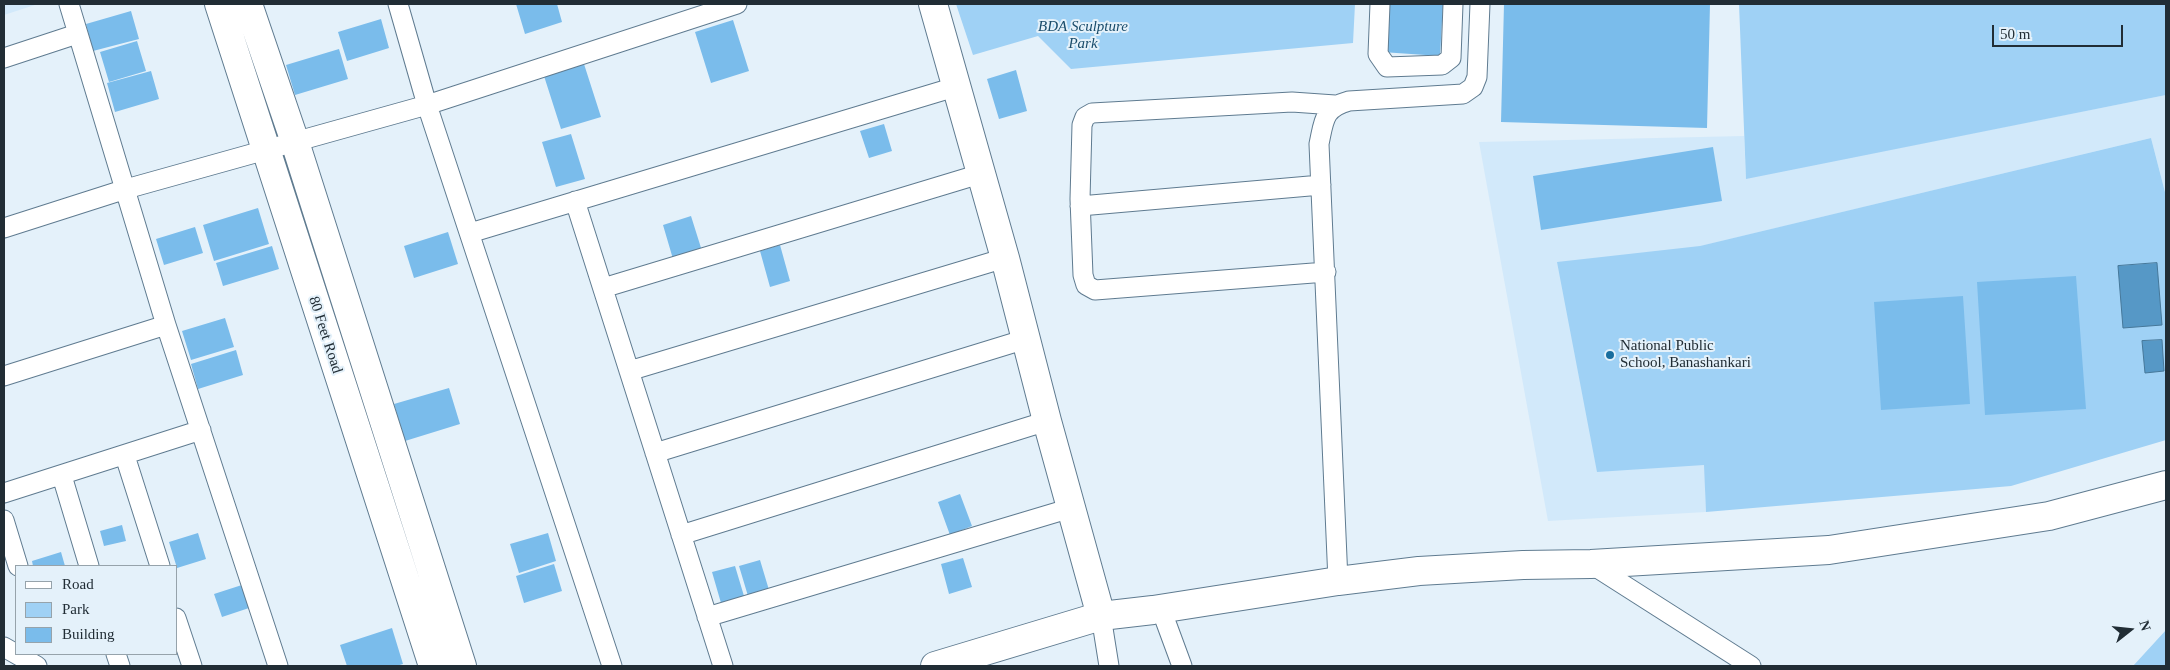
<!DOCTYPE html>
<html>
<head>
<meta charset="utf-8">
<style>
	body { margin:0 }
	#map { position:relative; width:2170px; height:670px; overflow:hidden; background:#e4f1fa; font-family:"Times New Roman",serif }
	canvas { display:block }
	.frame { position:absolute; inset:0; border:5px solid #212d35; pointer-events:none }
	.legend { position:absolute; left:15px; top:565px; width:162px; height:90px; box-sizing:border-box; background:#e4f1fa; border:1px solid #96a3ab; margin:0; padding:6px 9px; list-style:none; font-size:15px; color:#212d35 }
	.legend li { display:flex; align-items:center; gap:10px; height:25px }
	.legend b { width:25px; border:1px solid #96a3ab }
	.north { position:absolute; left:2105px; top:605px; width:50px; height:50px; -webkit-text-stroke:4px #e4f1fa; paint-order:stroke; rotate:74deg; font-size:14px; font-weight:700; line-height:20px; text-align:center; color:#212d35 }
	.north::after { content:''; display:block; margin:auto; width:18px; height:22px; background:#212d35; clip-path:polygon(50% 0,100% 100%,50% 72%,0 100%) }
	.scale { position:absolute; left:1992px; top:25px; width:131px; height:22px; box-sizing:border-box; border:2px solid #212d35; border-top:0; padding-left:6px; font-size:15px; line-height:18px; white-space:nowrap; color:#212d35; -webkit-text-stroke:4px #e4f1fa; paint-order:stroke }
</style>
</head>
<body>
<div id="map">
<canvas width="2170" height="670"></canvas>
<div class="frame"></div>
<ul class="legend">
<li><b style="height:6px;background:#fff"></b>Road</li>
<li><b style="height:14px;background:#9fd1f5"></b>Park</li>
<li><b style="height:14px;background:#7abceb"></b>Building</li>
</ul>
<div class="north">N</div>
<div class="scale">50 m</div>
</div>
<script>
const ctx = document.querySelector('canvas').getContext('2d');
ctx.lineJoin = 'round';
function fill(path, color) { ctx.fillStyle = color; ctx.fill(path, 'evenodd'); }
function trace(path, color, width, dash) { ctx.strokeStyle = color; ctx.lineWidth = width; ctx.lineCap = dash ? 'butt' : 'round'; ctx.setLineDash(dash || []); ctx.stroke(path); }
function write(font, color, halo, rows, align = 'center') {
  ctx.font = font + ' "Times New Roman",serif'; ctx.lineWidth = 4; ctx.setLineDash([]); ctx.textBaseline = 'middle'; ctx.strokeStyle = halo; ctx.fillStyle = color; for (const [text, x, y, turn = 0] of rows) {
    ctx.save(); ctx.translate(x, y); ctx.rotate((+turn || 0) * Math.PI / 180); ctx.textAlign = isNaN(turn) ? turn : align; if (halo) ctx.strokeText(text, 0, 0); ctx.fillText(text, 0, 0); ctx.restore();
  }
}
const built = new Path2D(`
	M4 4H38L4 15Z
	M2166 95V196L2151 138 1701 246 1706 512 1548 521 1479 142 1744 136 1746 178Z`);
const green = new Path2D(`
	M956 4H1355L1353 43 1071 69 1038 36 973 55Z
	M1739 4H2166V95L1746 179Z
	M2151 138 2166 196V440L2011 486 1706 512 1704 465 1597 472 1557 262 1700 246Z
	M2166 630V666H2133Z`);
const water = new Path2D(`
	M2157 263 2162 325 2123 328 2118 266Z
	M2162 340 2164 371 2145 373 2142 341Z`);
const building = new Path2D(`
	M516 4H557L562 22 525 34Z
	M1385 4H1443L1440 56 1382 52Z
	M1504 4H1710L1707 128 1501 122Z
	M131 11 139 39 93 51 86 24Z
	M381 19 389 48 347 61 338 32Z
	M733 20 749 71 711 83 695 32Z
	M137 41 146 71 109 82 100 52Z
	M339 49 348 79 295 95 286 65Z
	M584 64 601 117 561 129 544 76Z
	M1016 70 1027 111 999 119 987 79Z
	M151 71 159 99 115 112 107 83Z
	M884 124 892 151 869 158 860 131Z
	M571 134 585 179 556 187 542 142Z
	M1713 147 1722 201 1541 230 1533 176Z
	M258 208 269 244 214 261 203 225Z
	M691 216 702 251 673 259 663 225Z
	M195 227 203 253 164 265 156 239Z
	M448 232 458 264 414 278 404 246Z
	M780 245 790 281 770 287 760 251Z
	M272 246 279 269 223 286 216 263Z
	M2076 276 2086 409 1985 415 1977 282Z
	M1963 296 1970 404 1881 410 1874 302Z
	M225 318 234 347 191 360 182 331Z
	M236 350 243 375 198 389 191 364Z
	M449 388 460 424 405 441 394 404Z
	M960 494 972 526 950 535 938 502Z
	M122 525 126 541 104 546 100 531Z
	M198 533 206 559 177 568 169 542Z
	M548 533 556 561 519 573 510 544Z
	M61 552 65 566H33L32 561Z
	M963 558 972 587 949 594 941 564Z
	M760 560 769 590 748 596 739 566Z
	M554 564 562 591 524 603 516 576Z
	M735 566 744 596 721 603 712 572Z
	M245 584 252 607 222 617 214 594Z
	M392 628 403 664 396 666H347L340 645Z`);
const street = new Path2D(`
	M69 4 166 325 278 666
	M398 4 427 105 612 666
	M1380 4 1378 54 1387 67 1442 65 1451 58 1453 4
	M4 58 77 34
	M575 201 723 666
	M1080 206 1321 185
	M4 228 126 189 427 105 737 4
	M470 233 955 87
	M1326 272 1095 290 1086 285 1083 275 1080 199 1082 125 1085 117 1092 113 1292 102 1335 105
	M603 288 980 174
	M629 371 1005 258
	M4 376 166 325
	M655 453 1026 339
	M125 456 160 566
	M62 476 89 566
	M4 493 201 430
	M4 520 18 566
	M681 535 1047 421
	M1591 564 1751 666
	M1338 581 1319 144C1324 121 1323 108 1349 101L1463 94 1473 87 1477 77 1480 4
	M1161 609 1182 666
	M1101 616 1109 666
	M707 617 1071 508
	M176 618 192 666
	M4 647 37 666
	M116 654 120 666`);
const secondary = new Path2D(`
	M219 4 433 666
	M248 4 295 142 462 666
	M933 4 1005 258 1047 421 1101 616
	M935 666 1101 616 1153 610 1338 581 1419 571 1523 565 1591 564 1829 550 2049 516 2166 485`);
const markers = [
	[1610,355,5,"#196d9e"]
];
const parkNames = [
	["BDA Sculpture",1083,27],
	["Park",1083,44]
];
const streetNames = [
	["80 Feet Road",325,335,72]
];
const poiNames = [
	["National Public",1620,346],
	["School, Banashankari",1620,363]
];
fill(built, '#d2e9fa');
fill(green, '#9fd1f5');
fill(water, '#5698c6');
trace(water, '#46789a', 1);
fill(building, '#7abceb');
trace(street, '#5f7b90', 21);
trace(secondary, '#5f7b90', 30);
trace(street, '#fff', 19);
trace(secondary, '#fff', 28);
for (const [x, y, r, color] of markers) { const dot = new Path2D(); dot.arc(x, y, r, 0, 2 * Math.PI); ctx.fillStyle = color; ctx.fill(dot); trace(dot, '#e4f1fa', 2); }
write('italic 15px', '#194c6b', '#e4f1fa', parkNames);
write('15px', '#212d35', '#e4f1fa', streetNames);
write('15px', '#212d35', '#e4f1fa', poiNames, 'left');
</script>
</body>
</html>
